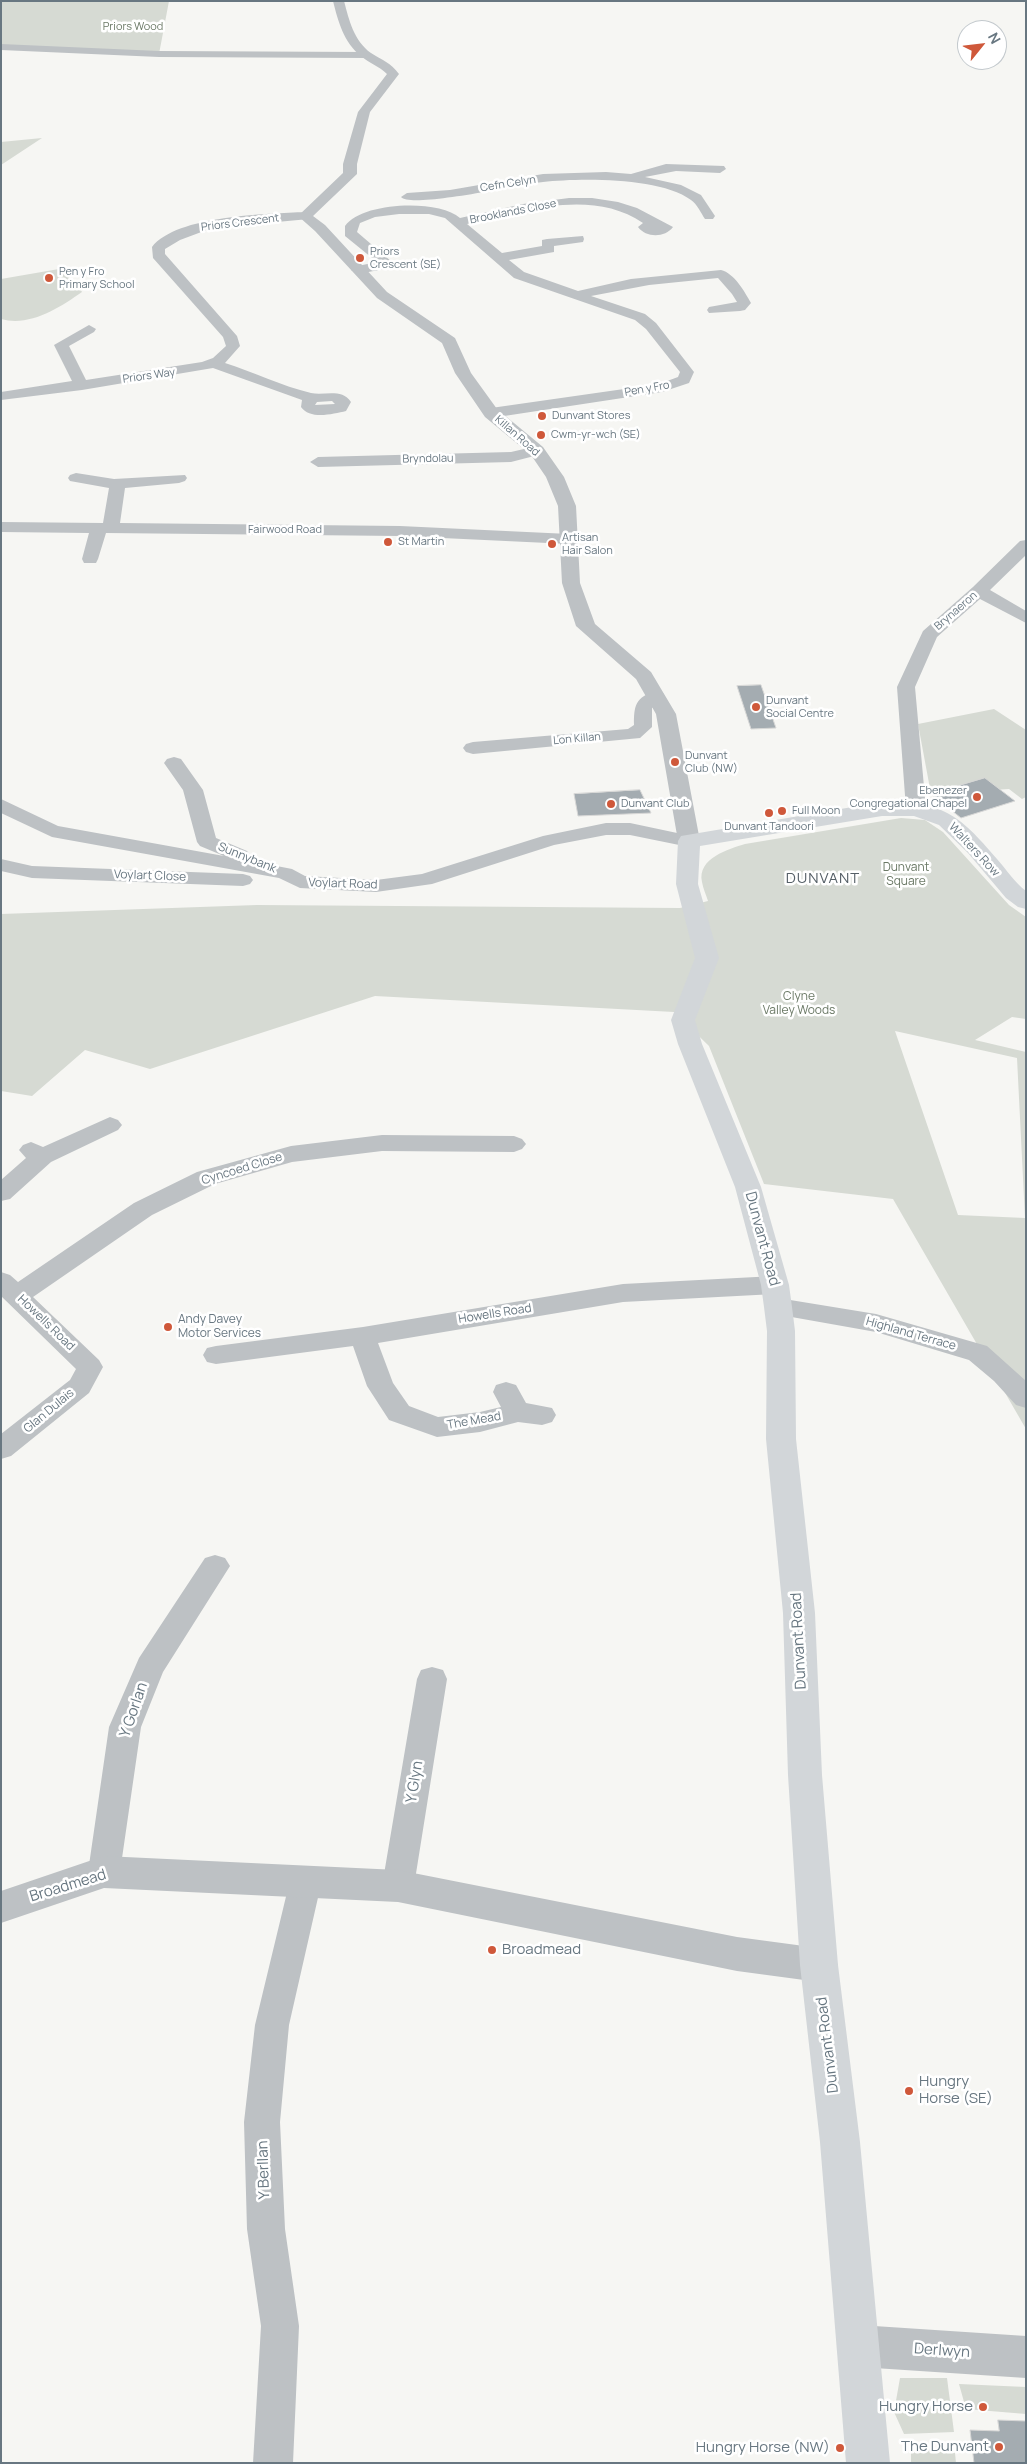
<!DOCTYPE html>
<html>
<head>
<meta charset="utf-8">
<style>
	body { margin:0 }
	#map { position:relative; width:1027px; height:2464px; overflow:hidden; background:#f6f6f3; font-family:Manrope,sans-serif }
	canvas { display:block }
	.frame { position:absolute; inset:0; border:2px solid #687781; pointer-events:none }
	.north { position:absolute; left:957px; top:20px; width:50px; height:50px; box-sizing:border-box; background:#fff; border:1px solid #c3c9cd; border-radius:50%; rotate:61deg; font-size:14px; font-weight:700; line-height:20px; text-align:center; color:#687781 }
	.north::after { content:''; display:block; margin:auto; width:18px; height:22px; background:#cf583a; clip-path:polygon(50% 0,100% 100%,50% 72%,0 100%) }
</style>
</head>
<body>
<div id="map">
<canvas width="1027" height="2464"></canvas>
<div class="frame"></div>
<div class="north">N</div>
</div>
<script>
const ctx = document.querySelector('canvas').getContext('2d');
ctx.lineJoin = 'round';
function fill(path, color) { ctx.fillStyle = color; ctx.fill(path, 'evenodd'); }
function trace(path, color, width, dash) { ctx.strokeStyle = color; ctx.lineWidth = width; ctx.lineCap = dash ? 'butt' : 'round'; ctx.setLineDash(dash || []); ctx.stroke(path); }
function write(font, color, halo, rows, align = 'center') {
  ctx.font = font + ' Manrope,sans-serif'; ctx.lineWidth = 5; ctx.setLineDash([]); ctx.textBaseline = 'middle'; ctx.strokeStyle = halo; ctx.fillStyle = color; for (const [text, x, y, turn = 0] of rows) {
    ctx.save(); ctx.translate(x, y); ctx.rotate((+turn || 0) * Math.PI / 180); ctx.textAlign = isNaN(turn) ? turn : align; if (halo) ctx.strokeText(text, 0, 0); ctx.fillText(text, 0, 0); ctx.restore();
  }
}
const green = new Path2D(`
	M1 1H169L159 54 1 47Z
	M42 138 1 165V142Z
	M59 269 78 285 82 292C59 308 30 327 1 319V279Z
	M994 709 1026 730V797L1022 799 1009 789 931 794 918 724Z
	M901 818 925 820 943 832 1009 905 1026 917V1019L1012 1017 975 1040 1026 1052V1429L893 1199 764 1184 709 1046 674 1012 375 996 150 1069 85 1050 32 1096 1 1091V914L257 905 680 908 708 901C706 895 703 888 702 882 697 858 729 849 745 844ZM895 1031 1017 1058 1025 1218 958 1215Z
	M900 2378H947L954 2432 904 2434 894 2412Z
	M959 2384 1026 2387V2414L966 2409Z
	M911 2448 946 2449 955 2453 956 2463H911Z`);
const building = new Path2D(`
	M761 685 776 728 751 729 737 686Z
	M985 778 1015 801 961 818 931 794Z
	M640 790 651 813 578 816 574 794Z
	M998 2420 1026 2421V2463H974L970 2430 999 2431Z`);
const minor = new Path2D(`
	M1 44 159 51 366 52 371 55 366 58 159 57 1 50Z
	M666 164 724 166 726 169 720 173 676 171 645 177 681 185 701 195 715 216 713 219H705C701 213 697 204 691 200 660 177 580 178 543 182 521 184 411 209 401 197L407 193 450 190 543 174 606 172 631 174Z
	M569 198H592L618 202 637 208 673 227C665 238 646 238 638 227L643 223C592 188 523 211 467 224L502 253 542 246V240L547 239 583 236 584 239 583 242 554 246V252L509 260 524 272 578 291 631 279 721 270C734 273 745 292 751 303L745 310 740 311 709 313 707 310 709 307 737 302 732 294 718 278 649 285 591 296 645 314 656 323 694 372 689 383 662 392 491 418 486 416 483 413 486 410 491 408 659 384 678 377 680 372 646 329 635 320 514 278 445 218 429 214H399L375 217 360 223 357 232 392 262 384 269 358 274 351 270 353 267 377 262 345 236V226C362 202 438 199 460 218L523 204Z
	M305 212 311 216 309 219 212 228 180 240 165 249V254L237 336 240 346 225 363C253 372 282 386 311 393 324 396 342 388 351 402L346 411C333 414 310 420 301 407L302 400 213 368 82 390 1 400V392L72 381 54 345 89 325 96 329 94 332 69 346 86 380 202 362 213 358 226 346 223 337 153 258 152 247C177 215 268 214 305 212ZM332 401 335 404 315 405 317 402Z
	M537 446 542 448 545 451 542 454 511 462 318 467 310 462 318 457 511 452Z
	M76 473 114 479 185 475 187 478 185 481 179 483 125 488 120 523 400 526 569 534 575 535 577 539 575 543 569 544 400 536 106 533 98 559 96 563H84L82 559 89 533 1 532V522L103 523 109 488 70 481 68 478 70 475Z
	M1026 540V555L990 590 1026 611V623L980 599 937 637 915 687 926 809 923 813 916 815 909 813 906 809 897 687 923 631 973 587 1020 541Z
	M656 691 663 693 665 697 652 708V727L640 738 473 754 466 752 463 748 466 744 473 742 628 729 634 725C634 706 635 697 656 691Z
	M174 757 181 759 203 790 216 838 247 851 250 855 246 860 292 869 305 876 376 880 422 874 543 836 606 823H630L696 837 699 841 696 845 689 847 630 835H606L554 845 432 884 376 892 300 888 279 878 52 837 1 813V799L58 826 224 856 200 846 197 842 183 790 164 763 167 759Z
	M1 859 32 866 243 874 250 876 253 880 250 884 243 886 32 878 1 871Z
	M110 1117 118 1120 122 1125 118 1130 51 1162 10 1199 1 1201V1180L26 1158 19 1150 23 1145 31 1142 43 1147Z
	M382 1135 514 1136 522 1139 526 1144 522 1149 514 1152 382 1151 292 1162 215 1184 152 1215 33 1297 99 1360 103 1367 89 1393 11 1456 1 1459V1434L70 1380 76 1369 1 1296V1272L10 1275 18 1282 134 1203 197 1172 291 1146Z
	M775 1276 784 1279 788 1285 784 1291 775 1294 623 1302 378 1343 393 1383 409 1406 438 1417 480 1412 501 1407 493 1392 496 1385 506 1382 516 1385 526 1403 552 1408 556 1415 552 1422 542 1425 518 1422 480 1432 437 1437 389 1420 367 1386 353 1346 216 1364 207 1362 203 1355 207 1348 216 1346 363 1327 623 1284Z
	M778 1298 876 1314 987 1346 1026 1381V1408L1016 1405 994 1381 969 1360 876 1332 769 1313 765 1307 769 1301Z
	M215 1555 225 1558 230 1566 163 1672 141 1727 120 1872 116 1882 104 1886 92 1882 88 1872 109 1727 139 1658 205 1558Z
	M432 1667 443 1670 447 1679 414 1886 410 1896 398 1901 386 1896 382 1886 417 1679 421 1670Z
	M306 1866 318 1870 322 1880 289 2025 280 2122 285 2229 299 2326 293 2463H253L261 2326 247 2229 244 2122 255 2025 290 1880 294 1870Z`);
const tertiary = new Path2D(`
	M333 1H344C349 20 354 41 371 53 382 60 391 63 399 74L370 112 357 164V174L313 216 325 225 387 292 455 338 471 373 497 409 543 447 564 477 576 506 580 583 595 624 651 672 676 714 700 841 697 846 689 848 681 846 678 841 656 714 636 679 576 626 562 583 558 506 546 477 531 455 485 417 455 373 442 343 377 298 315 231 298 216 343 173V164L358 112 387 74C379 66 369 63 361 56 344 43 338 21 333 1Z
	M104 1856 398 1870 737 1937 819 1948 832 1953 838 1965 832 1977 819 1982 737 1971 398 1902 104 1888 1 1923V1891Z
	M859 2325 1026 2336V2378L859 2367 844 2361 838 2346 844 2331Z`);
const secondary = new Path2D(`
	M882 802C943 802 958 813 997 859 1006 869 1015 883 1026 891V909L1018 907 1006 898 968 853 939 825 914 816H882L700 846 698 884 719 958 695 1020 702 1044 761 1187 789 1285 792 1307 795 1331 796 1439 815 1613 822 1775 838 1965 860 2142 890 2463H846L820 2142 800 1965 788 1775 783 1613 766 1439 767 1331 764 1307 761 1285 735 1187 678 1044 671 1020 695 958 676 884 678 841 681 836Z`);
const markers = [
	[360,258,5,"#cf583a"],
	[49,278,5,"#cf583a"],
	[542,416,5,"#cf583a"],
	[541,435,5,"#cf583a"],
	[388,542,5,"#cf583a"],
	[552,544,5,"#cf583a"],
	[756,707,5,"#cf583a"],
	[675,762,5,"#cf583a"],
	[977,797,5,"#cf583a"],
	[611,804,5,"#cf583a"],
	[782,811,5,"#cf583a"],
	[769,813,5,"#cf583a"],
	[168,1327,5,"#cf583a"],
	[492,1950,5,"#cf583a"],
	[909,2091,5,"#cf583a"],
	[983,2407,5,"#cf583a"],
	[999,2447,5,"#cf583a"],
	[840,2448,5,"#cf583a"]
];
const farParknames = [
	["Priors Wood",133,27]
];
const farStreetnames = [
	["Cefn Celyn",508,184,-9],
	["Brooklands Close",513,212,-11],
	["Priors Crescent",240,223,-7],
	["Priors Way",149,376,-8],
	["Pen y Fro",647,389,-10],
	["Killan Road",517,436,41],
	["Bryndolau",428,459,-1],
	["Fairwood Road",285,530],
	["Brynaeron",956,611,-41],
	["Lon Killan",577,739,-5]
];
const farPoinames = [
	["Priors",370,252],
	["Crescent (SE)",370,265],
	["Pen y Fro",59,272],
	["Primary School",59,285],
	["Dunvant Stores",552,416],
	["Cwm-yr-wch (SE)",551,435],
	["Artisan",562,538],
	["Hair Salon",562,551],
	["St Martin",398,542],
	["Dunvant",766,701],
	["Social Centre",766,714],
	["Dunvant",685,756],
	["Club (NW)",685,769],
	["Ebenezer",967,791,"right"],
	["Congregational Chapel",967,804,"right"],
	["Dunvant Club",621,804],
	["Full Moon",792,811],
	["Dunvant Tandoori",769,827,"center"]
];
const streetNames = [
	["Walters Row",974,850,47],
	["Sunnybank",247,858,22],
	["Voylart Close",150,876,2],
	["Voylart Road",343,884,2],
	["Cyncoed Close",242,1169,-17],
	["Howells Road",495,1314,-9],
	["Howells Road",46,1323,44],
	["Highland Terrace",911,1334,16],
	["Glan Dulais",49,1411,-40],
	["The Mead",474,1421,-10]
];
const parkNames = [
	["Dunvant",906,868],
	["Square",906,882],
	["Clyne",799,997],
	["Valley Woods",799,1011]
];
const poiNames = [
	["Andy Davey",178,1320],
	["Motor Services",178,1334]
];
const quarterNames = [
	["DUNVANT",823,879]
];
const nearStreetnames = [
	["Dunvant Road",762,1239,75],
	["Dunvant Road",799,1641,-93],
	["Y Gorlan",134,1710,-71],
	["Y Glyn",415,1782,-81],
	["Broadmead",68,1886,-17],
	["Dunvant Road",828,2045,-97],
	["Y Berllan",264,2170,-92],
	["Derlwyn",942,2351,4]
];
const nearPoinames = [
	["Broadmead",502,1950,"left"],
	["Hungry",919,2082,"left"],
	["Horse (SE)",919,2099,"left"],
	["Hungry Horse",973,2407],
	["The Dunvant",989,2447],
	["Hungry Horse (NW)",830,2448]
];
fill(green, '#d6dad3');
fill(building, '#a4acb1');
trace(building, '#d7d7d6', 1);
fill(minor, '#bdc1c4');
fill(tertiary, '#bdc1c4');
fill(secondary, '#d2d6d9');
for (const [x, y, r, color] of markers) { const dot = new Path2D(); dot.arc(x, y, r, 0, 2 * Math.PI); ctx.fillStyle = color; ctx.fill(dot); trace(dot, '#fff', 2); }
write('11px', '#6b7966', '#fff', farParknames);
write('11px', '#687781', '#fff', farStreetnames);
write('11px', '#687781', '#fff', farPoinames, 'left');
write('12px', '#687781', '#fff', streetNames);
write('12px', '#6b7966', '#fff', parkNames);
write('12px', '#687781', '#fff', poiNames, 'left');
ctx.letterSpacing = '1px';
write('15px', '#555f67', '#fff', quarterNames);
ctx.letterSpacing = '0px';
write('15px', '#687781', '#fff', nearStreetnames);
write('15px', '#687781', '#fff', nearPoinames, 'right');
</script>
</body>
</html>
